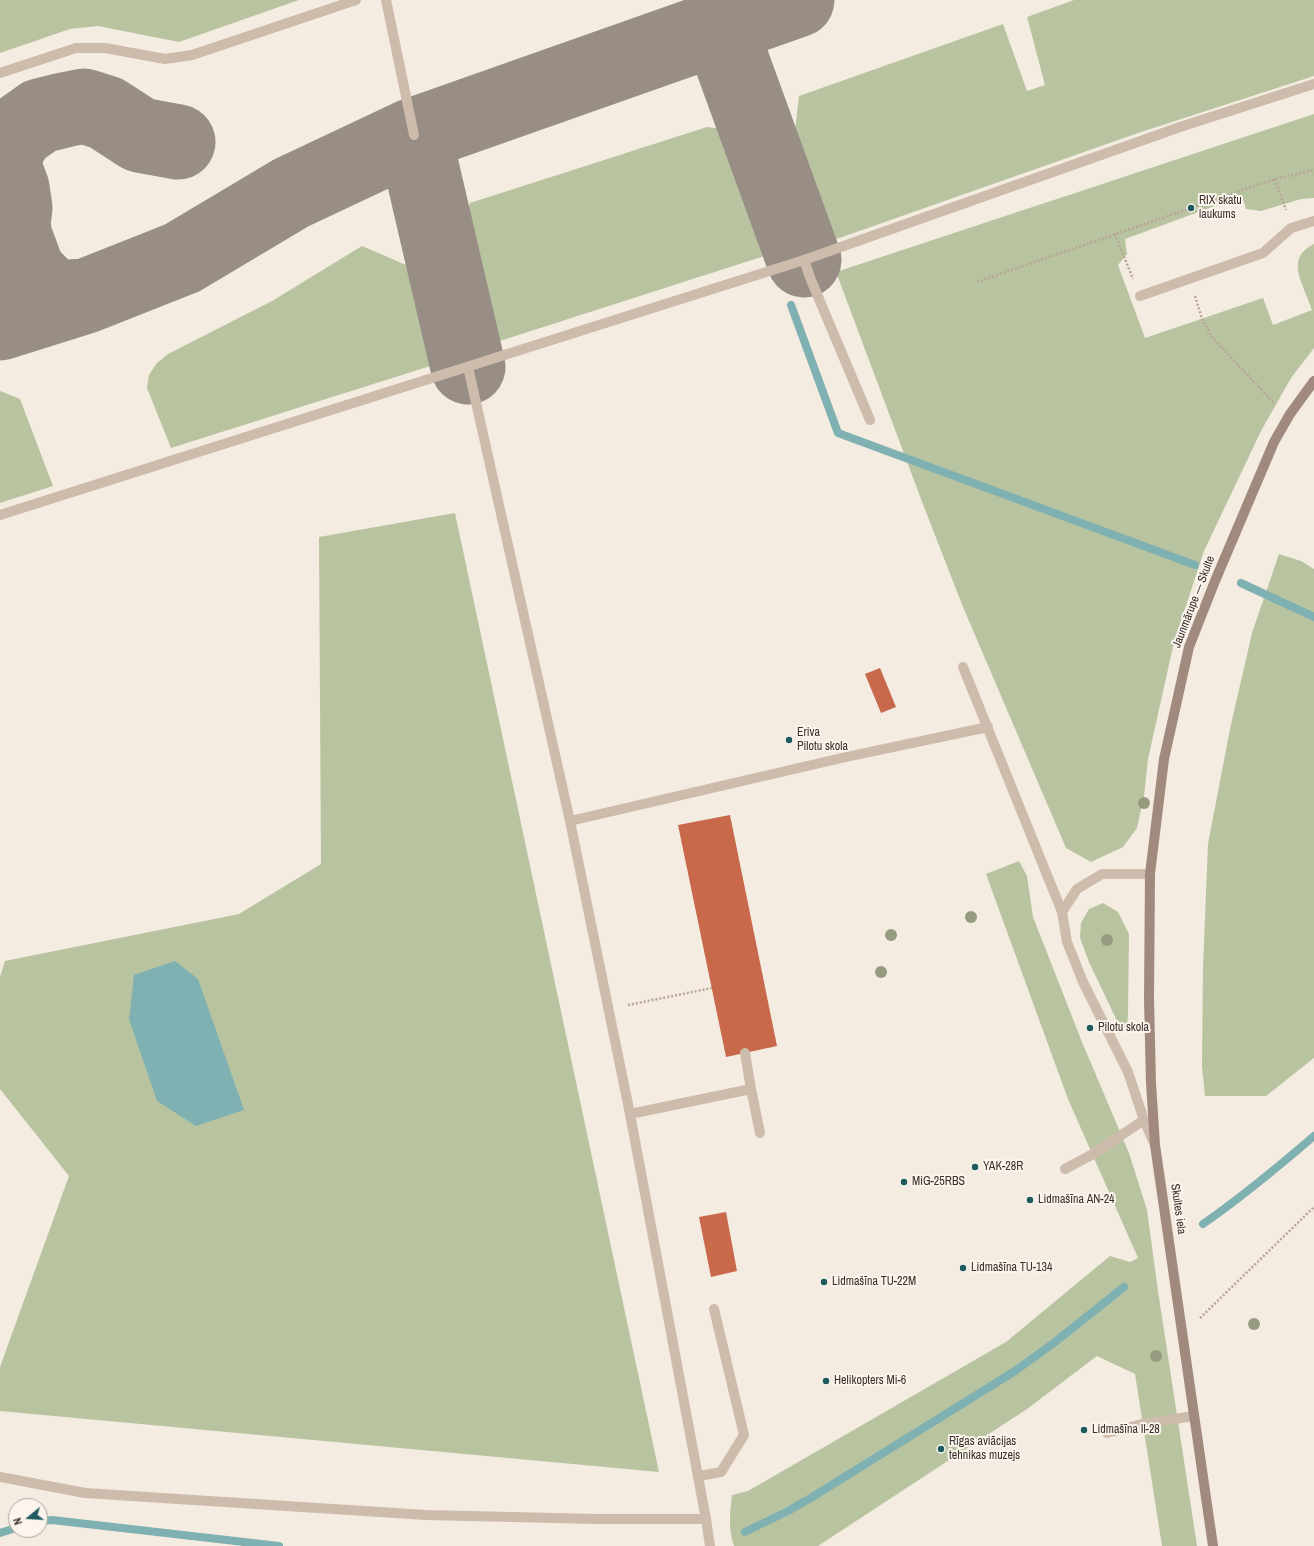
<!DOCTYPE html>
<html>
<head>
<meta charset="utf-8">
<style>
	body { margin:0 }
	#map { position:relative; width:1314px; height:1546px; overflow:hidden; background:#f4ebe1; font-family:"Archivo Narrow",sans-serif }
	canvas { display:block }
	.north { position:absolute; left:8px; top:1498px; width:40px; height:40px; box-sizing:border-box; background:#fbf5ee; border:1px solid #aea6a0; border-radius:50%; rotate:252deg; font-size:11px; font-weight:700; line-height:16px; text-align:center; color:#3b302b }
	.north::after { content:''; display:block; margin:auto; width:14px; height:18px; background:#1f5a5e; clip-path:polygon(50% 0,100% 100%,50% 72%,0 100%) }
</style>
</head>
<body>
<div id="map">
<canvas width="1314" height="1546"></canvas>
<div class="north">N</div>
</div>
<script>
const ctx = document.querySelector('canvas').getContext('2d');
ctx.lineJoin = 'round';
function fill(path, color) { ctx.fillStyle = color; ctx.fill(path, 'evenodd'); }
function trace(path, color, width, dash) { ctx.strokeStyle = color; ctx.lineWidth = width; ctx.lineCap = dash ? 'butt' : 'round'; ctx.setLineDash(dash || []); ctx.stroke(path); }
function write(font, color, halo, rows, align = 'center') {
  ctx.font = font + ' "Archivo Narrow",sans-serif'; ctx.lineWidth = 4; ctx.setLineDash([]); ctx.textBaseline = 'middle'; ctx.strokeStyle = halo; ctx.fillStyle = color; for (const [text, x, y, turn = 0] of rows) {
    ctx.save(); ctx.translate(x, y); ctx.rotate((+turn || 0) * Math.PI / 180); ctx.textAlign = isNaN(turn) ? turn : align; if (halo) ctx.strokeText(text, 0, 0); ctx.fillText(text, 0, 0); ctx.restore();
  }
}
const green = new Path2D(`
	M0 0H299L179 42 98 26 70 29 0 53Z
	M1074 0H1314V76L1141 132 828 242 801 163 795 131 799 96 1003 24 1027 91 1045 85 1027 17Z
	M1314 114V198L1301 199 1261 211 1246 209 1242 196 1125 239 1127 254 1118 265 1145 338 1263 298 1273 325 1312 310C1305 286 1283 259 1314 244V348L1291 378 1261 431 1204 551 1174 642 1148 759 1144 796 1137 828 1123 847 1091 862 1066 848 963 607 924 507 836 272Z
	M707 127 723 129 744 155 780 251 478 348 456 241 470 203Z
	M362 246 420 271 443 362 171 448 147 388 149 375 157 363 168 354 272 301Z
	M0 391 20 399 53 486 0 503Z
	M455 513 659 1472 0 1411V1367L69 1176 0 1089V977L5 961 239 914 321 864 319 537Z
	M1279 554 1301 561 1314 569V1058L1266 1096H1205L1202 1067 1203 967 1208 844 1230 729 1252 633Z
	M1019 861 1027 876 1033 917 1082 1042 1129 1153 1147 1210 1158 1291 1197 1546H1162L1135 1374 1097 1356 1027 1409 818 1546H734C728 1530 730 1511 732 1495L748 1491 1006 1342 1110 1256 1130 1262 1138 1258 1068 1099 986 874Z
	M1103 903 1118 912 1129 934 1128 1015 1127 1026 1121 1027 1118 1023 1089 962 1080 938 1081 923 1089 909Z`);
const water = new Path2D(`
	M175 961 198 979 244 1110 196 1126 157 1101 129 1019 134 975Z`);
const stream = new Path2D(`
	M791 305 838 433 1195 565
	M1241 583 1314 617
	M1203 1224C1242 1197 1278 1167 1314 1136
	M40 1521 52 1520 279 1546
	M745 1532 788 1511 814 1496 1015 1371 1055 1342 1124 1287
	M0 1533 16 1528`);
const taxiway = new Path2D(`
	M719 26 804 260
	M414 135 468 367
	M86 296 53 298 28 272 15 237 13 223 15 208 12 188 4 167 7 150 16 133 40 116 64 110 84 106 106 113 140 135 178 142
	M0 323 86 296 182 258 291 193 414 135 797 0`);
const building = new Path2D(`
	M880 668 896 707 881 713 865 674Z
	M730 815 777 1046 726 1057 678 825Z
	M726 1212 737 1271 711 1277 699 1217Z`);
const path = new Path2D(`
	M1275 179 1286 210
	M1115 234 1133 279
	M977 282 1275 179 1314 170
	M1195 296 1202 319 1212 337 1274 403
	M628 1005 712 988
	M1200 1318 1314 1207`);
const lane = new Path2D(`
	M386 0 414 135
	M0 73 76 48H105L165 59 192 55 356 0
	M804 260 811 280 870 420
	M1140 296 1263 253 1291 228 1314 221
	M468 367 570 821 630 1114 706 1519 710 1546
	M0 515 804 260 1183 126 1314 84
	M963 667 1062 912 1067 942 1083 982 1128 1072 1144 1120 1154 1143
	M570 821 846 757 988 727
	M1062 912 1077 889 1102 874H1150
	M751 1089 760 1133
	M630 1114 751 1089 745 1053
	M1065 1169 1093 1154 1144 1120
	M1107 1433 1142 1424 1194 1416
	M699 1476 721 1472 744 1435 714 1309
	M0 1477 85 1493 426 1515 597 1519H706`);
const secondary = new Path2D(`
	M1213 1546 1155 1145 1151 1083 1149 999 1150 874 1164 759 1189 647 1215 581 1274 442 1290 414 1314 381`);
const trees = [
	[1144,803],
	[971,917],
	[891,935],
	[1107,940],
	[881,972],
	[1254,1324],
	[1156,1356]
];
const markers = [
	[1191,208,4,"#1f5a5e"],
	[789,740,4,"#1f5a5e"],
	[1090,1028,4,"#1f5a5e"],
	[975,1167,4,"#1f5a5e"],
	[904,1182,4,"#1f5a5e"],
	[1030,1200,4,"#1f5a5e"],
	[963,1268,4,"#1f5a5e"],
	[824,1282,4,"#1f5a5e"],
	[826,1381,4,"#1f5a5e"],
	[1084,1430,4,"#1f5a5e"],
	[941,1449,4,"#1f5a5e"]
];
const poiNames = [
	["RIX skatu",1199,201],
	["laukums",1199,215],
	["Eriva",797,733],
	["Pilotu skola",797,747],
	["Pilotu skola",1098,1028],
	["YAK-28R",983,1167],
	["MiG-25RBS",912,1182],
	["Lidmašīna AN-24",1038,1200],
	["Lidmašīna TU-134",971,1268],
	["Lidmašīna TU-22M",832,1282],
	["Helikopters Mi-6",834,1381],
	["Lidmašīna Il-28",1092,1430],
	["Rīgas aviācijas",949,1442],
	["tehnikas muzejs",949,1456]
];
const streetNames = [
	["Jaunmārupe — Skulte",1194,602,-69],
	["Skultes iela",1178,1209,82]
];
fill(green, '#b8c4a0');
fill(water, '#7fb0b2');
trace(stream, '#7fb0b2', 8);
trace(taxiway, '#988e86', 75);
fill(building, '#c8694b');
trace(path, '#b9a596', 2.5, [2, 2]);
trace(lane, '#cdbbac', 10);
trace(secondary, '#a18a7d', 10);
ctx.fillStyle = '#969b7f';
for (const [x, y] of trees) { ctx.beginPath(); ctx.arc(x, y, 6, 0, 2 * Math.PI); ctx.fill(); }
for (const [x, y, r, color] of markers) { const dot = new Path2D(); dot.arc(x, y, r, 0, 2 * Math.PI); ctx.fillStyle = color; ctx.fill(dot); trace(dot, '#fbf5ee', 1.5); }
write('12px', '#3b302b', '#fbf5ee', poiNames, 'left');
write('12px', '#3b302b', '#fbf5ee', streetNames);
</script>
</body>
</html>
